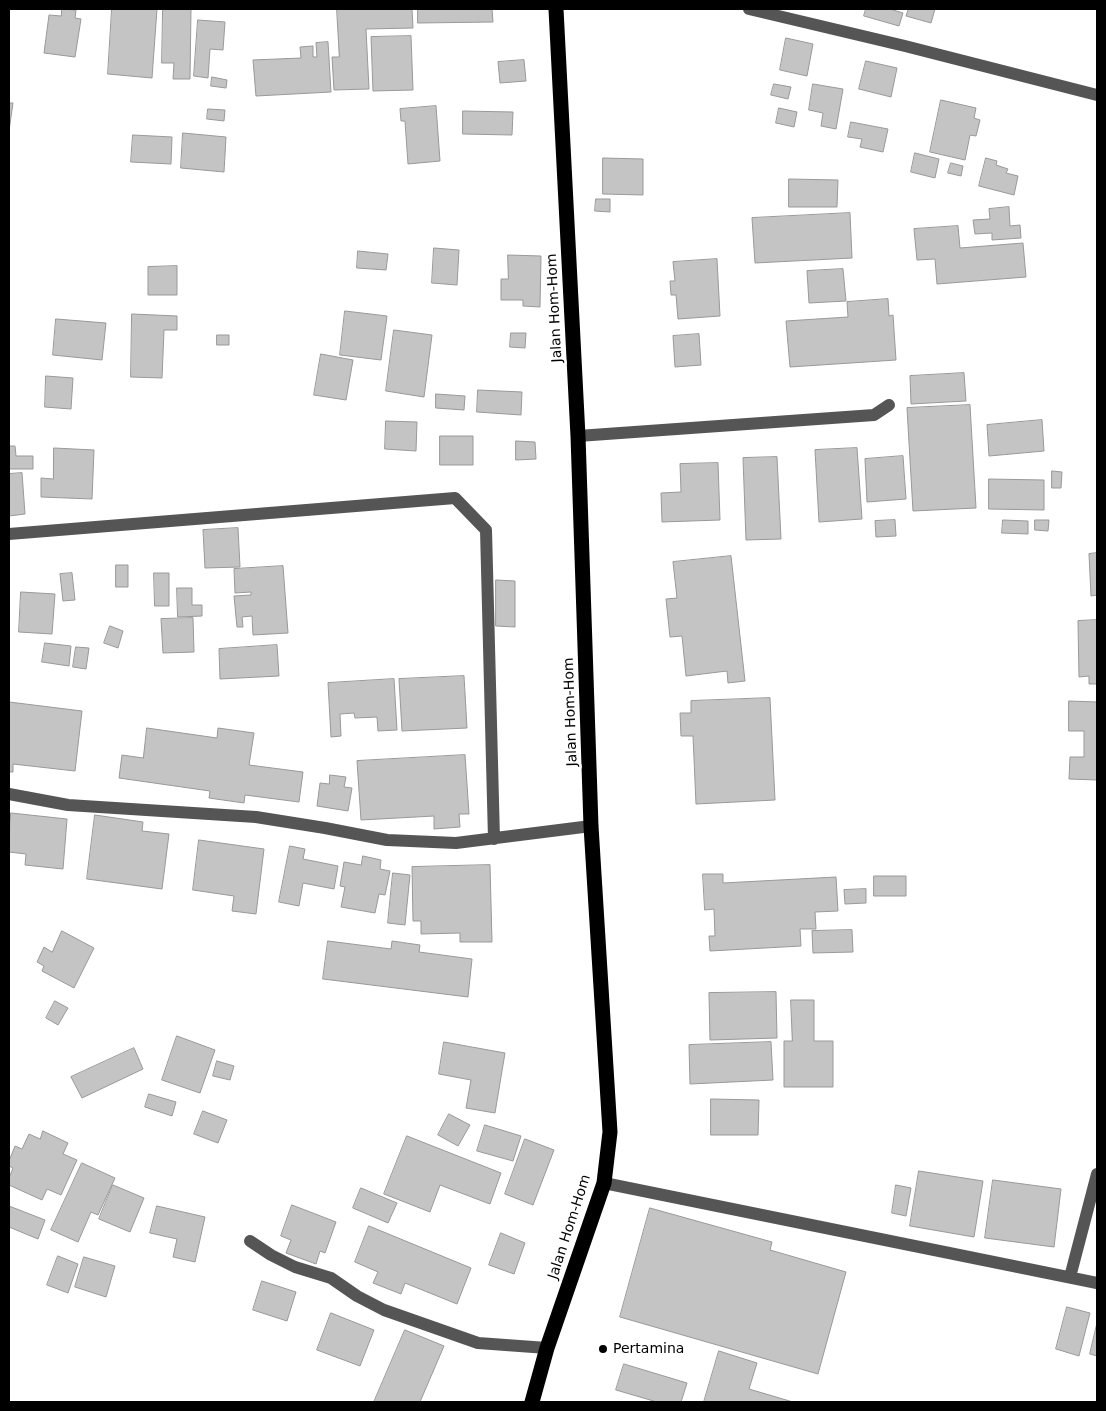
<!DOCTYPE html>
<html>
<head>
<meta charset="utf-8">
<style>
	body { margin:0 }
	#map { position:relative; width:1106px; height:1411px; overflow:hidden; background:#fff; font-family:"DejaVu Sans",sans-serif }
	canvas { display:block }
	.frame { position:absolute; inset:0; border:10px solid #000; pointer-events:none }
</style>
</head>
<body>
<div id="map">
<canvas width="1106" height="1411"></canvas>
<div class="frame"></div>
</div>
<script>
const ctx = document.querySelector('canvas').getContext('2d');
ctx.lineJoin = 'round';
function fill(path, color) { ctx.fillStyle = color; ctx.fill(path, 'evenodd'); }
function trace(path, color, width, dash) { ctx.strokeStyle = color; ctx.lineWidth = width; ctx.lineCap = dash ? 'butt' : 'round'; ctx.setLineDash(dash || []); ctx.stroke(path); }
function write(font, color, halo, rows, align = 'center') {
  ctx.font = font + ' "DejaVu Sans",sans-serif'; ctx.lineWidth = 5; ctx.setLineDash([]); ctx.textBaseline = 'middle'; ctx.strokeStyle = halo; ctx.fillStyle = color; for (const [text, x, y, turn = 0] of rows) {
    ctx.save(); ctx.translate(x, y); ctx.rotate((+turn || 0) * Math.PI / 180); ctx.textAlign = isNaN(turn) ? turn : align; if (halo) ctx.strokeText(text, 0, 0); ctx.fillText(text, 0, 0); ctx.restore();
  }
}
const building = new Path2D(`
	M62 9 76 10 75 18 81 19 75 57 44 53 49 15 61 16Z
	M112 9H157L152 78 108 74Z
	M163 9H191L190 79H173L174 63H162Z
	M337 9H412L413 28 366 29 369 89 334 90 332 57H339Z
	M418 9H492L493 22 418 23Z
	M866 9H890L903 13 899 26 864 16Z
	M904 9H935L931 23 906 16 908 10Z
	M198 20 225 22 223 50 210 49 208 78 194 76Z
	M411 36 413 90 373 91 371 37Z
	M786 38 813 44 807 76 780 70Z
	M328 42 331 92 256 96 253 60 301 58 300 47 313 46V57H317L316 43Z
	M524 60 526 81 500 83 498 62Z
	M866 61 897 68 891 97 859 89Z
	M212 77 227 80 226 88 211 86Z
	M774 84 791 87 788 99 771 95Z
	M813 84 843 89 836 129 821 126 823 113 809 110Z
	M941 100 976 108 974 118 980 120 976 136 970 135 965 160 930 152Z
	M9 103H13L9 131Z
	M436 106 440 161 408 164 405 121H401L400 109Z
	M779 108 797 112 794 127 776 123Z
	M208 109 225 110 224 121 207 119Z
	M463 111 513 112 512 135 463 134Z
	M851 122 888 129 883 152 860 147 862 139 848 137Z
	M183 133 226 137 224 172 181 168Z
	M133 135 172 137 171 164 131 162Z
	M915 153 939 159 935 178 911 172Z
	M603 158 643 159V195L603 194Z
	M986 158 997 161 996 165 1008 169 1006 173 1018 176 1014 195 979 186Z
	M951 163 963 166 961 176 948 173Z
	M789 179 838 180 837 207H789Z
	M596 199H610V212L595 211Z
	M1009 207 1010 226 1020 225 1021 238 992 240V233L975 234 973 220 990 219 989 209Z
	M850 213 852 258 755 263 752 218Z
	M958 226 960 248 1023 243 1026 277 937 284 935 259 917 260 914 229Z
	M434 248 459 250 457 285 432 283Z
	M358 251 388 254 386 270 357 268Z
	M508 255 541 256 540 307 523 306V300H501V279H508Z
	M717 259 720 316 678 319 676 295H671L670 281H675L673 262Z
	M177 266V295H148V267Z
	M843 269 846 301 809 303 807 271Z
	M888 299 889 316 893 315 896 360 790 367 786 321 848 317 847 302Z
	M345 311 387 316 381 360 340 355Z
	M132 314 177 316V330H164L162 378 131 377Z
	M56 319 106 323 102 360 53 355Z
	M394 330 432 335 424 397 386 391Z
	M511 333H526L525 348 510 347Z
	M699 334 701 365 675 367 673 336Z
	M217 335H229V345H217Z
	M321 354 353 360 346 400 314 395Z
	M964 373 966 401 911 404 910 376Z
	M46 376 73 378 71 409 45 407Z
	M478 390 522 392 521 415 477 412Z
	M436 394 465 396 464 410 436 408Z
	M970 405 976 508 913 511 907 408Z
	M1042 420 1044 451 989 456 987 425Z
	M386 421 417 422 416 451 385 449Z
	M440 436H473V465H440Z
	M516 441 535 442 536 459 516 460Z
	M9 446H15L16 456H33V469H9Z
	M54 448 94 450 92 499 41 497V478L53 479Z
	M857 448 862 519 819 522 815 450Z
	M903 456 906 499 867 502 865 459Z
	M777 457 781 539 746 540 743 458Z
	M718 463 720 520 662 522 661 493 681 492 680 464Z
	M1052 471 1062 472 1061 488H1052Z
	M22 473 25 514 9 516V474Z
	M989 479 1044 480V510L989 509Z
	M895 520 896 536 876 537 875 521Z
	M1003 520 1028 521V534L1002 533Z
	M1035 520H1049L1048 531 1035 530Z
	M238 528 240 567 205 568 203 530Z
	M1097 553V595L1091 596 1089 554Z
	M731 556 745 681 728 683 727 671 686 676 682 636 670 637 666 599 677 598 673 562Z
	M116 565H128V587H116Z
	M283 566 288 633 253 635 252 616 242 617 243 627H237L234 596 251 595V592L235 593 234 569Z
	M72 573 75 600 63 601 60 574Z
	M154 573H169V606H155Z
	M496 580 515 581V627L496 626Z
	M177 588H192V605H202V616L178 617Z
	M21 592 55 594 52 634 19 632Z
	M193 618 194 652 163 653 161 619Z
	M1097 620V684H1089V676L1079 677 1078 621Z
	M110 626 123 631 118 648 104 643Z
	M45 643 71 646 69 666 42 662Z
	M277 645 279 676 220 679 219 649Z
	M76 647 89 648 86 669 73 667Z
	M464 676 467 728 402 731 399 679Z
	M394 679 397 730 378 731 377 717 355 718 354 713 340 714 341 736 331 737 328 683Z
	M770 698 775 800 696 804 693 736H681L680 713H691V701Z
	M1069 701 1097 702V780L1069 779 1070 757H1084V731H1069Z
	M9 702 82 711 75 771 13 764V772H9Z
	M147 728 217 738 218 728 254 733 249 765 303 772 299 802 245 795 244 803 209 798 210 791 119 778 122 755 143 758Z
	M465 755 469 814H459L460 827 434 829V816L361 820 357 761Z
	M330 775 346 777 344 787 352 788 348 811 317 806 320 783 329 784Z
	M11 813 67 819 63 869 25 865 26 854 9 852Z
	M95 815 143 822 142 831 169 834 162 889 87 879Z
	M199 840 264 849 256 914 232 911 234 896 193 890Z
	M290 846 305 849 303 859 338 866 334 889 303 883 299 906 279 902Z
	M363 856 381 860 380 869 390 871 385 895 379 894 375 913 341 907 345 887 340 886 344 862 361 865Z
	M490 865 492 942H460V933L421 934V921H413L412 867Z
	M393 873 410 875 405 925 388 923Z
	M703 874H723V883L836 877 838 911 815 912 816 929H800L801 946 710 951 709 936H715L714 909 705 910Z
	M874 876H906V896H874Z
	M866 889V903L845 904 844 890Z
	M852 930 853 952 813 953 812 931Z
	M62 931 94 948 74 988 42 971 44 966 37 962 44 947 52 952Z
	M328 941 391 949 392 941 420 945 419 952 472 959 468 997 323 979Z
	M776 992 777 1038 710 1040 709 993Z
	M791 1000H814V1041H833V1087H784V1041H792Z
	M55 1001 68 1008 58 1025 46 1018Z
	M177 1036 215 1050 200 1093 162 1080Z
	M444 1042 505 1053 495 1113 466 1108 471 1080 439 1074Z
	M771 1042 773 1080 690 1084 689 1045Z
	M134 1048 143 1069 82 1098 71 1077Z
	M217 1061 234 1066 230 1080 213 1076Z
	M149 1094 176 1102 172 1116 145 1107Z
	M711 1099 759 1100 758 1135H711Z
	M203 1111 227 1120 218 1143 194 1134Z
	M449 1114 470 1125 458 1146 438 1135Z
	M485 1125 521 1136 513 1161 477 1151Z
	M43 1131 68 1143 63 1154 77 1160 61 1195 47 1189 42 1200 9 1185V1178L13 1168 9 1166V1161L15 1146 22 1149 29 1134 40 1139Z
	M407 1136 501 1173 490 1204 440 1185 430 1212 384 1194Z
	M525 1139 554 1150 533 1205 505 1194Z
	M82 1163 115 1178 98 1215 91 1212 78 1242 51 1230Z
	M919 1171 983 1181 974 1237 910 1226Z
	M993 1180 1061 1189 1054 1247 985 1238Z
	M113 1185 144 1198 130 1232 99 1219Z
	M896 1185 911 1188 906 1216 892 1213Z
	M361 1188 397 1203 388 1223 353 1208Z
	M292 1205 336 1222 325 1253 320 1251 316 1264 286 1253 291 1240 281 1236Z
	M9 1206 45 1220 38 1239 9 1227Z
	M157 1206 205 1217 195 1262 173 1257 177 1239 150 1233Z
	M650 1208 772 1242 770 1250 846 1272 818 1374 620 1317Z
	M369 1226 471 1268 457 1304 405 1283 401 1294 373 1283 378 1272 355 1262Z
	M501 1233 525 1243 514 1274 489 1265Z
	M58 1256 78 1264 68 1293 47 1285Z
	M84 1257 115 1266 106 1297 75 1287Z
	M262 1281 296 1292 287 1321 253 1310Z
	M1067 1307 1090 1313 1079 1356 1056 1349Z
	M331 1313 374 1330 360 1366 317 1350Z
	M1097 1323V1356L1090 1354Z
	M405 1330 444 1346 420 1402H374Z
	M719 1351 757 1363 749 1389 793 1402H704Z
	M624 1364 687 1383 681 1402H657L616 1390Z`);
const minor = new Path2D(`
	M749 9 905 46 1097 95
	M578 436 874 415 889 405
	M9 534 455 498 486 530 494 839
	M9 794 68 805 256 817 325 828 387 840 456 843 591 826
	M604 1183 1097 1283
	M250 1241 271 1255 295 1267 331 1278 357 1296 384 1310 478 1343 547 1348
	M1070 1277 1097 1174`);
const highway = new Path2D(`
	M532 1402 547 1348 604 1183 610 1132 591 826 578 436 556 9`);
const markers = [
	[603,1349,5,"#000"]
];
const streetNames = [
	["Jalan Hom-Hom",555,308,-93],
	["Jalan Hom-Hom",571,712,-92],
	["Jalan Hom-Hom",570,1227,-72]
];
const poiNames = [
	["Pertamina",613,1349]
];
fill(building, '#c4c4c4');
trace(building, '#999', 1);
trace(minor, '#555', 12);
trace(highway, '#000', 15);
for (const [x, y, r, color] of markers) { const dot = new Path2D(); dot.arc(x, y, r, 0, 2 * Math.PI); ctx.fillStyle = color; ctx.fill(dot); trace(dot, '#fff', 2); }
write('14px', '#000', '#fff', streetNames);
write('14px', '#000', '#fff', poiNames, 'left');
</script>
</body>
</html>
